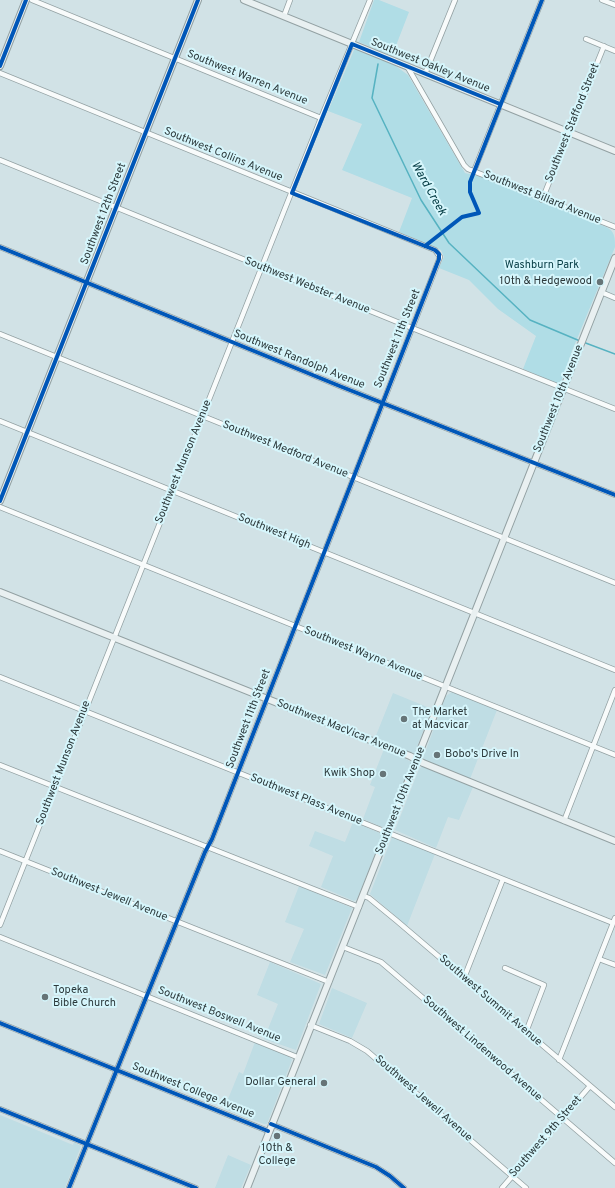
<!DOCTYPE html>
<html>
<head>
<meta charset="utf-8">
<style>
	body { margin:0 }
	canvas { display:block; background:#d1e2e6 }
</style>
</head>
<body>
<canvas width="615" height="1188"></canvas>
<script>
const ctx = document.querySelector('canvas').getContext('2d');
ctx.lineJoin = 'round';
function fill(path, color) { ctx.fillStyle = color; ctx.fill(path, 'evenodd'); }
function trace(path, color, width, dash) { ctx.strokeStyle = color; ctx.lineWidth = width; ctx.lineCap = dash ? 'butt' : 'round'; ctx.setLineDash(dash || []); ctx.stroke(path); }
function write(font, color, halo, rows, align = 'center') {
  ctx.font = font + ' Overpass,sans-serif'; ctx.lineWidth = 4; ctx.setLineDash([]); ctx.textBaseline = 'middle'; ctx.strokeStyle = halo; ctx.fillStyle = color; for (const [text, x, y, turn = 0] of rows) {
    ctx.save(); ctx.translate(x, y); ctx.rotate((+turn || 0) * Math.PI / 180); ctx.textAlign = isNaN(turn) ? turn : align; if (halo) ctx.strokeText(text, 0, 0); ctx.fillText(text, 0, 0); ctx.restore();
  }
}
const built = new Path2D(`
	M452 692 497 710 470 779 428 762 423 758 446 696Z
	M393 693 432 709 414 754 375 738Z
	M384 749 412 762 387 825 382 827 363 819 375 787 370 785Z
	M423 766 473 787 459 820 448 817 436 848 395 830 419 769Z
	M353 822 380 833 382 837 357 899 354 901 321 887 333 856 309 846 315 831 345 842Z
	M392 837 435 854 407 926 370 894Z
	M299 886 352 908 325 975 290 962 304 929 285 922Z
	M270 962 321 984 296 1050 264 1039 278 1004 257 995Z
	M332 988 367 1003 352 1038 319 1024Z
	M255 1042 289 1056 292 1060 267 1124H264L224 1109 239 1072 243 1074Z
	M0 1115 73 1145 74 1142 81 1146 65 1188H0Z
	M228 1155 251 1165 241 1188H215Z`);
const green = new Path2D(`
	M374 0H379L409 12 392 56 359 42Z
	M354 50H359L393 64 408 75 465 173 482 177 606 227C615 231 615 238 615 247L572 351 561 382 556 383 523 369 536 336 498 309 469 280 439 268 444 257 441 250 399 232 412 198 342 170 362 124 328 111Z`);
const stream = new Path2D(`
	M378 64 372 98 421 200 449 243 530 320 580 341
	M583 342 615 354`);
const street = new Path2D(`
	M32 0 321 118
	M602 0 615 5
	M284 16 290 0
	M586 39 615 51
	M407 66 464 165 468 169 615 227
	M0 73 435 250 440 257 212 839 205 852 69 1188
	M425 74 455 0
	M0 160 412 328 615 409
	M474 171 542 0
	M542 200 604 46
	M0 247 342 387 615 495
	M601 292 615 298
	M0 334 615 583
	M0 421 615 670
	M0 507 615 755
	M0 677 613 923
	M0 765 359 907
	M564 821 615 690
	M0 851 329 982
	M364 896 369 898 397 921 615 1107
	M0 925 321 118 370 0
	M0 937 297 1057
	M343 947 381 962 615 1163
	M599 959 615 965
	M505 968 544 985 526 1032
	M464 978 503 879
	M0 1023 268 1131
	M310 1025 350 1041 367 1051 526 1188
	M559 1060 615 918
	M0 1109 196 1188
	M271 1124 376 1167 390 1176 404 1188
	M502 1188 590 1086`);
const secondary = new Path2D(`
	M244 0 615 151
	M0 66 26 0
	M0 501 198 0
	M0 592 410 756 423 763 615 841
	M247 1188 615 258`);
const cycleway = new Path2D(`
	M0 66 26 0
	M425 246 462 217 479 213 470 192V182L542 0
	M0 247 342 387 615 495
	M0 501 198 0
	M0 1023 268 1131
	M0 1109 196 1188
	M271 1124 376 1167 390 1176 404 1188
	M69 1188 205 852 212 839 439 259V254L435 250 292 193 352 44 500 104`);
const markers = [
	[600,282,4,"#667477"],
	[404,719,4,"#667477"],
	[437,755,4,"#667477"],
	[383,774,4,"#667477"],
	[45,997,4,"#667477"],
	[324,1083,4,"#667477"],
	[277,1136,4,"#667477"]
];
const streetNames = [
	["Southwest Oakley Avenue",430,66,22],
	["Southwest Warren Avenue",247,78,22],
	["Southwest Stafford Street",573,123,-68],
	["Southwest Collins Avenue",223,155,22],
	["Southwest Billard Avenue",542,198,22],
	["Southwest 12th Street",104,214,-69],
	["Southwest Webster Avenue",307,286,22],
	["Southwest 11th Street",398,339,-68],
	["Southwest Randolph Avenue",299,360,22],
	["Southwest 10th Avenue",559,399,-68],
	["Southwest Medford Avenue",285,450,22],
	["Southwest Munson Avenue",184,462,-68],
	["Southwest High",274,532,22],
	["Southwest Wayne Avenue",363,654,22],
	["Southwest 11th Street",249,719,-69],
	["Southwest MacVicar Avenue",341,729,22],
	["Southwest Munson Avenue",64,763,-69],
	["Southwest Plass Avenue",306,800,22],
	["Southwest 10th Avenue",401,801,-68],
	["Southwest Jewell Avenue",109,895,22],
	["Southwest Summit Avenue",490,1001,41],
	["Southwest Boswell Avenue",219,1015,22],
	["Southwest Lindenwood Avenue",482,1049,41],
	["Southwest College Avenue",193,1091,22],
	["Southwest Jewell Avenue",423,1099,41],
	["Southwest 9th Street",546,1137,-49]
];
const parkNames = [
	["Washburn Park",542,266]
];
const poiNames = [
	["10th & Hedgewood",592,282],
	["The Market",412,713,"left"],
	["at Macvicar",412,726,"left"],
	["Bobo's Drive In",445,755,"left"],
	["Kwik Shop",375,774],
	["Topeka",53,991,"left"],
	["Bible Church",53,1004,"left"],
	["Dollar General",316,1083],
	["10th &",277,1149,"center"],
	["College",277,1162,"center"]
];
const waterNames = [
	["Ward Creek",428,189,61]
];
fill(built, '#bfdde4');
fill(green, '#b0dde6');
trace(stream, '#56b2c1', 1.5);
trace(street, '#93a1a3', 6);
trace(secondary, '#93a1a3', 8);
trace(street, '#f8fbfb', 4.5);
trace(secondary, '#e9f0f1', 6);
trace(cycleway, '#0057b8', 4);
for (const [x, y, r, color] of markers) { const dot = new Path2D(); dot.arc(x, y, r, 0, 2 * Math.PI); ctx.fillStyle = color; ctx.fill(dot); trace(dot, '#d6f6fc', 1.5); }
write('11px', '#2c393b', '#d6f6fc', streetNames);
write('11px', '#043b43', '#d6f6fc', parkNames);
write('11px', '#2c393b', '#d6f6fc', poiNames, 'right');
write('italic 12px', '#013941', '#d6f6fc', waterNames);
</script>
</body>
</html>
